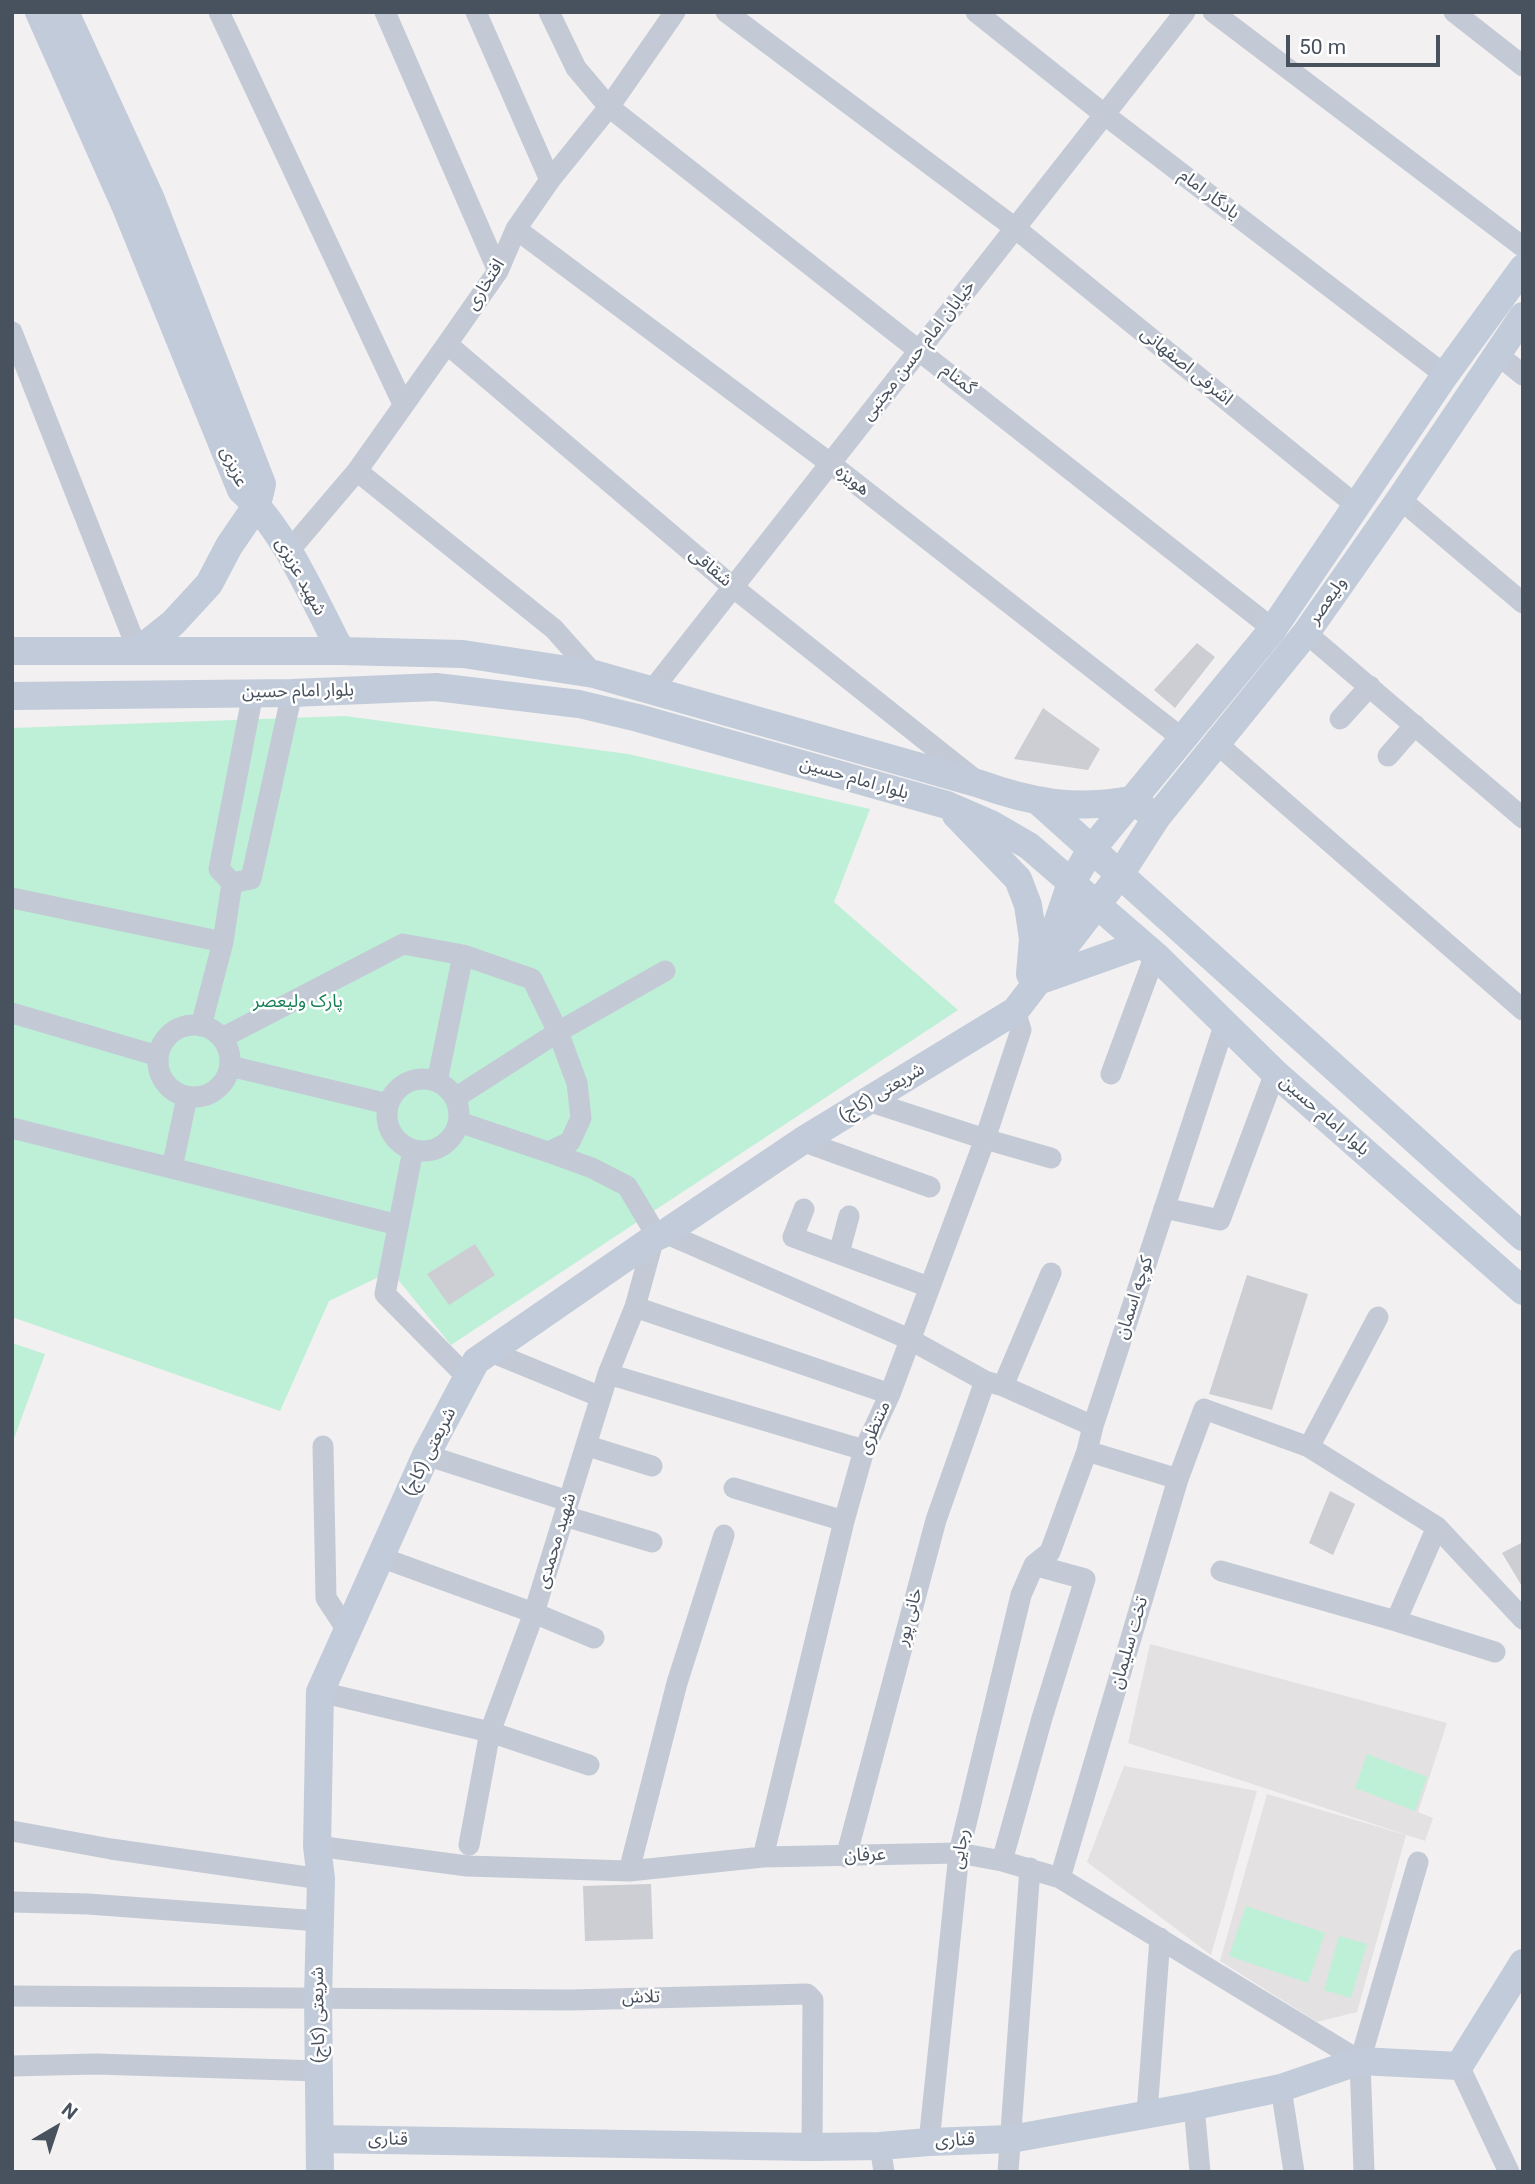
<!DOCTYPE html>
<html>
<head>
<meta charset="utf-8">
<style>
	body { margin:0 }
	#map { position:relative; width:1535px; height:2184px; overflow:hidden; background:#f2f0f0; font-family:Roboto,sans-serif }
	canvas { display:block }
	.frame { position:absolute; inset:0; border:14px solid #48515e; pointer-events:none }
	.north { position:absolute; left:21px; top:2093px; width:70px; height:70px; -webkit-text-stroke:5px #fff; paint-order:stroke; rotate:39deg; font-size:19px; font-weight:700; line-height:28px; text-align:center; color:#48515e }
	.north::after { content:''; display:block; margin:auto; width:24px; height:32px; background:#48515e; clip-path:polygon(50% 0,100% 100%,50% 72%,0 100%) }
	.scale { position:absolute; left:1286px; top:35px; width:154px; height:32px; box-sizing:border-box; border:4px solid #48515e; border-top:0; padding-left:9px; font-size:21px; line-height:24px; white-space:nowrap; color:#48515e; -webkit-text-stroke:5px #fff; paint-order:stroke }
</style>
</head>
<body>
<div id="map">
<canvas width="1535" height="2184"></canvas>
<div class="frame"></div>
<div class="north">N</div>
<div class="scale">50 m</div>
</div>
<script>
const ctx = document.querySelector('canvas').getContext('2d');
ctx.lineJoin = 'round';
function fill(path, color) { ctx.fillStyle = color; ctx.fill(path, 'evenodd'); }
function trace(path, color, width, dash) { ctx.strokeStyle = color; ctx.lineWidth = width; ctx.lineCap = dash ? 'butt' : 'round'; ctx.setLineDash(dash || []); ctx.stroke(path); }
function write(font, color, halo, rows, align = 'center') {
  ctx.font = font + ' Roboto,"Noto Sans Arabic",sans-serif'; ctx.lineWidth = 5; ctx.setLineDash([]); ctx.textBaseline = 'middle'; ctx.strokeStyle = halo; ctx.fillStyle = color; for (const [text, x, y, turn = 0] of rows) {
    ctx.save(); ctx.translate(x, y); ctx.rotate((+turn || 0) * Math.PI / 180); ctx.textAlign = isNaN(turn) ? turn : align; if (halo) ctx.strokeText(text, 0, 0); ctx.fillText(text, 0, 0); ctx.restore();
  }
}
const education = new Path2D(`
	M1150 1644 1447 1723 1418 1812 1433 1818 1425 1841 1128 1743Z
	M1124 1766 1257 1791 1211 1955 1087 1862Z
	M1267 1794 1406 1835 1357 2012 1317 2022 1220 1961Z`);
const green = new Path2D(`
	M345 716 628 754 870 809 834 902 958 1010 451 1345 391 1271 329 1301 280 1411 12 1317V728Z
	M12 1343 45 1354 12 1444Z
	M1367 1754 1427 1777 1415 1811 1355 1788Z
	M1246 1906 1325 1933 1308 1983 1229 1956Z
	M1339 1936 1367 1944 1351 1998 1324 1990Z`);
const building = new Path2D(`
	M1197 643 1215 657 1175 708 1154 690Z
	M1043 708 1100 749 1088 770 1014 759Z
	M475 1244 495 1275 449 1305 427 1274Z
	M1247 1275 1308 1294 1272 1410 1209 1394Z
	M1330 1491 1355 1504 1333 1555 1309 1543Z
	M1523 1542V1588L1502 1553Z
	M651 1884 653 1939 585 1941 583 1886Z`);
const street = new Path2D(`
	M219 12 403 404
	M385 12 498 271
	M476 12 550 180
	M549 12 576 68 609 107 1273 629
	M726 12 1015 228 1357 506
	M976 12 1105 115 1445 375
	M1213 12 1523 247
	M1454 12 1523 66
	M516 229 831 464 1183 739
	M12 332 138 651
	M447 344 734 588 973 778
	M1497 354 1523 375
	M357 471 554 629 594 674
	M1400 499 1523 603
	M288 552 357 471 447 344 498 271 516 229 550 180 609 107 675 12
	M1306 633 1523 818
	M653 689 1185 12
	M1340 719 1370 686
	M1215 742 1523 1010
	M1388 756 1415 725
	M232 883 219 869 253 693
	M12 898 223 942
	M12 1013 158 1056
	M158 1061a36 36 0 1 1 72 0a36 36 0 1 1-72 0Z
	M201 1026 223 942 232 883 251 879 292 693
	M222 1038 403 944 463 955
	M230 1066 388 1104
	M1111 1074 1155 955
	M387 1115a36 36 0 1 1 72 0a36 36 0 1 1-72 0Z
	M437 1082 463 955 532 979 558 1032 577 1083 581 1118 570 1142 548 1152 459 1122
	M455 1098 558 1032 665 971
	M868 1101 985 1139 1051 1158
	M12 1128 398 1225
	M802 1141 930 1187
	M413 1150 385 1294 468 1378
	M172 1168 187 1097
	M1164 1208 1220 1220 1275 1073
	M804 1209 793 1237 929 1287
	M665 1233 909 1339 985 1381 1003 1386 1093 1426
	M839 1253 849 1216
	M635 1307 890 1394
	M491 1352 601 1397
	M608 1374 864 1450
	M1003 1386 1051 1273
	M323 1446 326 1598 347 1630
	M588 1446 652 1466
	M1309 1447 1378 1317
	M1087 1451 1178 1479
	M426 1455 568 1501
	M734 1488 844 1521
	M564 1516 652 1542
	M380 1557 534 1613 594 1638
	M1221 1571 1396 1621 1437 1527
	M1396 1621 1495 1652
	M320 1692 490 1732 589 1765
	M12 1831 111 1849 321 1879
	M469 1845 490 1732 534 1613 608 1374 635 1307 654 1238 651 1226 627 1186 592 1168 548 1152
	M317 1846 467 1866 629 1871 763 1857 959 1853 1002 1861 1060 1878 1360 2061
	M763 1857 844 1521 864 1450 890 1394 985 1139 1021 1030 1015 1011
	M846 1857 936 1520 985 1381
	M1002 1861 1042 1718 1085 1579 1034 1565
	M629 1871 677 1683 724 1535
	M1060 1878 1178 1479 1204 1409 1309 1447 1437 1527 1523 1619
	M12 1902 88 1904 319 1921
	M12 1996 571 2000 807 1994 813 2000 812 2147
	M12 2066 96 2064 320 2071
	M1459 2066 1509 2172
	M1281 2088 1294 2172
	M1194 2106 1200 2172
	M1147 2113 1160 1938
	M929 2142 959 1853 1021 1595 1034 1565 1050 1552 1087 1451 1093 1426 1225 1023
	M880 2146 884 2172
	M1008 2172 1030 1868
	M1364 2172 1360 2061 1418 1862`);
const secondary = new Path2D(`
	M39 12 125 205 241 490C285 530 313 598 341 651
	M65 12 150 197 262 484 257 505 229 546 209 584 173 623 138 651
	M12 651H341L463 654 594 674 980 784C1032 803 1076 810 1131 800L1157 817
	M12 696 292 693 436 687 579 704 638 718 947 805 991 824 1029 846 1155 955 1275 1073 1523 1291
	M1037 800 1523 1237
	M956 815 1018 879 1028 905 1033 939 1030 974
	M1044 962 1071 883 1091 850 1273 629 1445 375 1523 268
	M1038 981 1142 944
	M321 2139 812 2147 880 2146 929 2142 1011 2139 1194 2106 1281 2088 1360 2061 1459 2066 1523 1963
	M320 2172 318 1998 321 1879 317 1846 320 1692 426 1455 476 1361 654 1238 665 1233 802 1141 1015 1011 1119 876 1157 817 1306 633 1400 499 1523 316`);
const streetNames = [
	["یادگار امام",1209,195,37],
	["افتخاری",486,285,-58],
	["خیابان امام حسن مجتبی",919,351,-52],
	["اشرفی اصفهانی",1186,367,39],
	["گمنام",958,380,38],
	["عزیزی",233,467,66],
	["هویزه",852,481,38],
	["شقاقی",710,568,40],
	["شهید عزیزی",300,577,61],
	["ولیعصر",1328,601,-55],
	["بلوار امام حسین",298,692,-1],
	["بلوار امام حسین",854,779,16],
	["شریعتی (کاج)",882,1093,-31],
	["بلوار امام حسین",1324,1116,41],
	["کوچه اسمان",1135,1298,-72],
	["منتظری",875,1428,-67],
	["شریعتی (کاج)",430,1452,-63],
	["شهید محمدی",557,1541,-73],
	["خانی پور",910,1617,-75],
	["تخت سلیمان",1130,1643,-74],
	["رجایی",961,1849,-80],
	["عرفان",865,1856,-2],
	["تلاش",641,1998,-1],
	["شریعتی (کاج)",319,2015,-91],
	["قناری",388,2140,1],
	["قناری",955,2141,-2]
];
const parkNames = [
	["پارک ولیعصر",298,1002]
];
fill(education, '#e3e1e2');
fill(green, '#bef0d7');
fill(building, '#cdced4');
trace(street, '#c3cad5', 21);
trace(secondary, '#c2cbd9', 28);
write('18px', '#48515e', '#fff', streetNames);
write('18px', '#178057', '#fff', parkNames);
</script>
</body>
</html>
